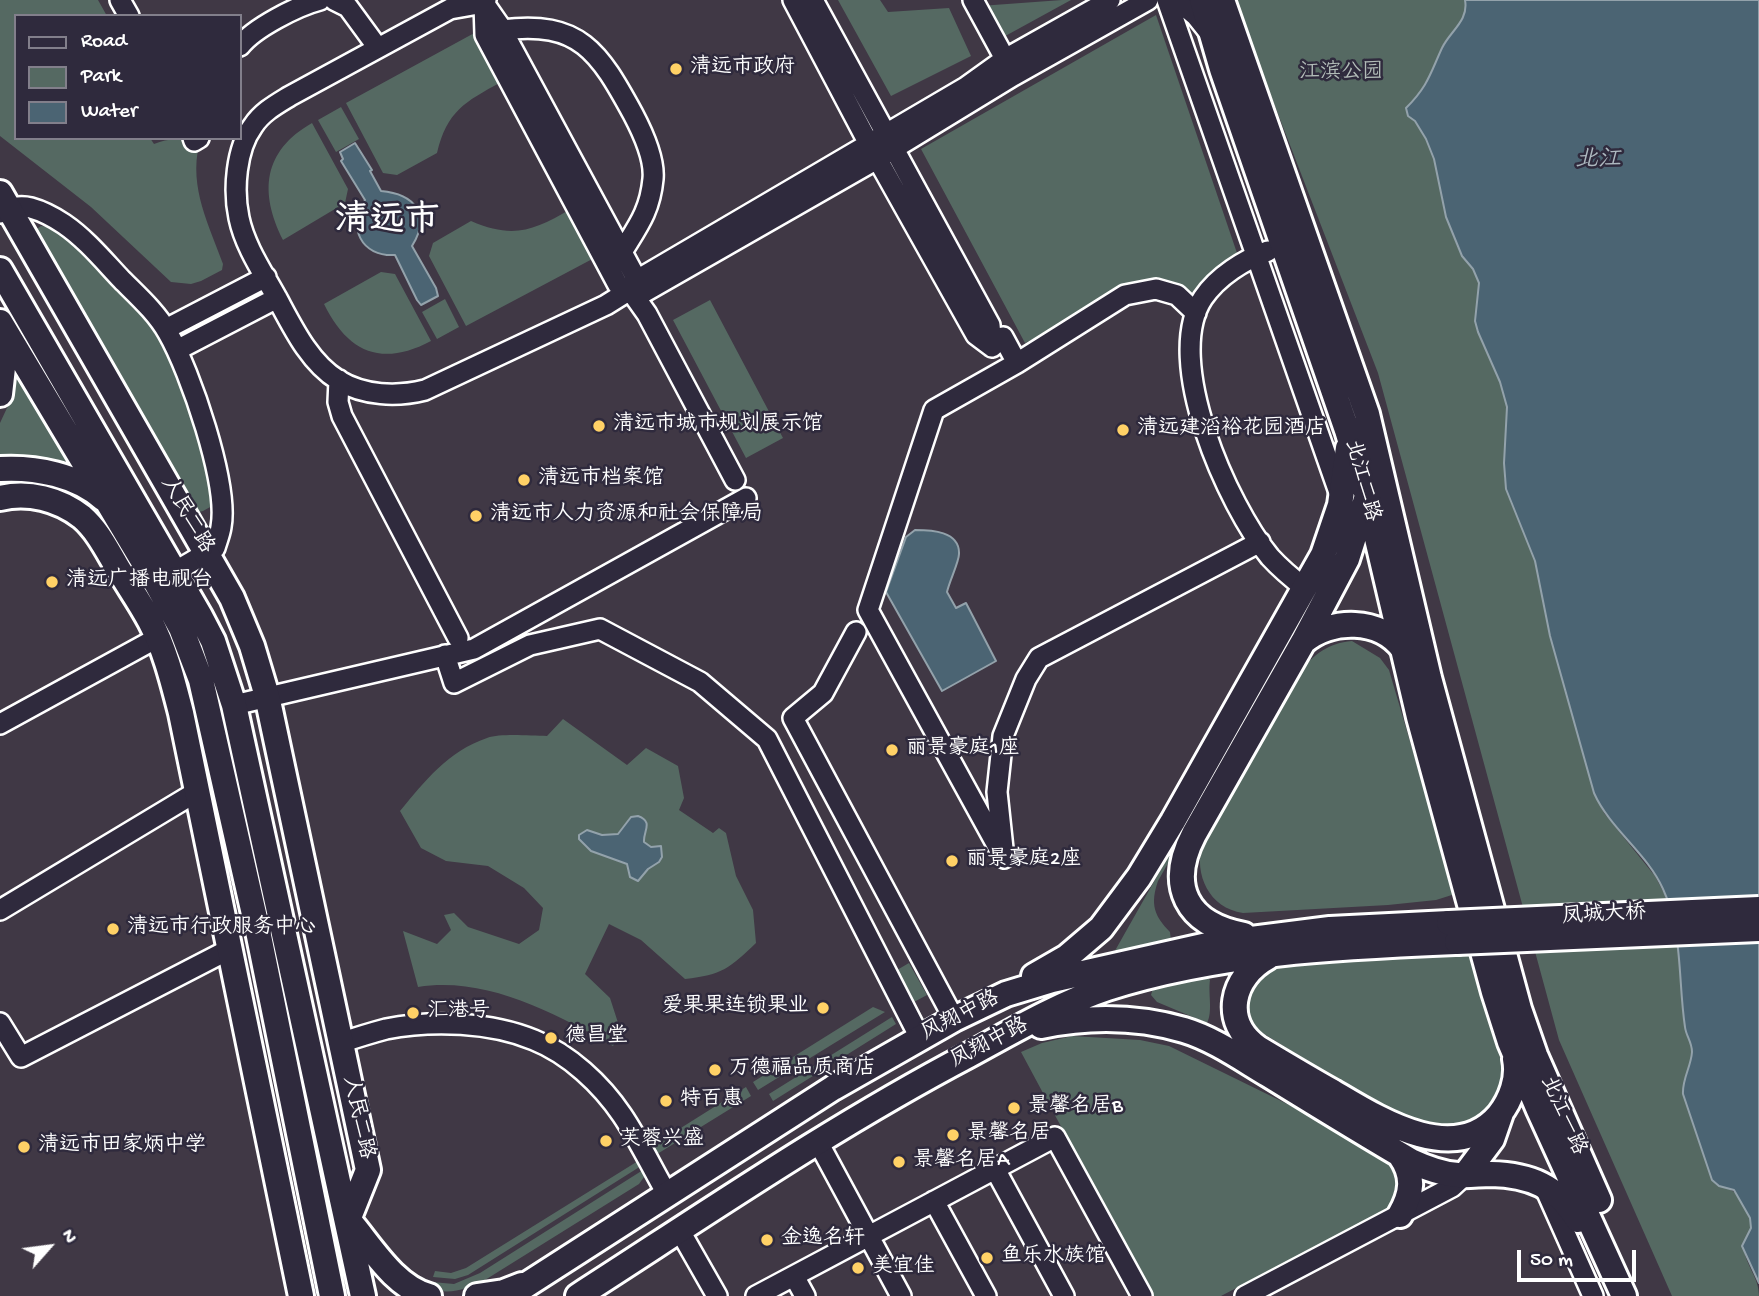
<!DOCTYPE html>
<html>
<head>
<meta charset="utf-8">
<style>
	body { margin:0 }
	#map { position:relative; width:1759px; height:1296px; overflow:hidden; background:#403845; font-family:"Gochi Hand",sans-serif }
	canvas { display:block }
	.legend { position:absolute; left:14px; top:14px; width:228px; height:126px; box-sizing:border-box; background:#2f2a3d; border:2px solid #827f8b; margin:0; padding:9px 12px; list-style:none; font-size:21px; color:#fff }
	.legend li { display:flex; align-items:center; gap:14px; height:35px }
	.legend b { width:35px; border:2px solid #827f8b }
	.north { position:absolute; left:14px; top:1212px; width:70px; height:70px; -webkit-text-stroke:5px #2f2a3d; paint-order:stroke; rotate:62deg; font-size:19px; font-weight:700; line-height:28px; text-align:center; color:#fff }
	.north::after { content:''; display:block; margin:auto; width:24px; height:32px; background:#fff; clip-path:polygon(50% 0,100% 100%,50% 72%,0 100%) }
	.scale { position:absolute; left:1517px; top:1250px; width:119px; height:32px; box-sizing:border-box; border:4px solid #fff; border-top:0; padding-left:9px; font-size:21px; line-height:24px; white-space:nowrap; color:#fff; -webkit-text-stroke:5px #2f2a3d; paint-order:stroke }
</style>
</head>
<body>
<div id="map">
<canvas width="1759" height="1296"></canvas>
<ul class="legend">
<li><b style="height:9px;background:#2f2a3d"></b>Road</li>
<li><b style="height:19px;background:#556962"></b>Park</li>
<li><b style="height:19px;background:#4b6473"></b>Water</li>
</ul>
<div class="north">N</div>
<div class="scale">50 m</div>
</div>
<script>
const ctx = document.querySelector('canvas').getContext('2d');
ctx.lineJoin = 'round';
function fill(path, color) { ctx.fillStyle = color; ctx.fill(path, 'evenodd'); }
function trace(path, color, width, dash) { ctx.strokeStyle = color; ctx.lineWidth = width; ctx.lineCap = dash ? 'butt' : 'round'; ctx.setLineDash(dash || []); ctx.stroke(path); }
function write(font, color, halo, rows, align = 'center') {
  ctx.font = font + ' "Gochi Hand","LXGW WenKai TC",sans-serif'; ctx.lineWidth = 5; ctx.setLineDash([]); ctx.textBaseline = 'middle'; ctx.strokeStyle = halo; ctx.fillStyle = color; for (const [text, x, y, turn = 0] of rows) {
    ctx.save(); ctx.translate(x, y); ctx.rotate((+turn || 0) * Math.PI / 180); ctx.textAlign = isNaN(turn) ? turn : align; if (halo) ctx.strokeText(text, 0, 0); ctx.fillText(text, 0, 0); ctx.restore();
  }
}
const green = new Path2D(`
	M0 0H98L107 16H16V138H150L154 144C172 137 181 139 199 145 189 188 209 225 223 264L222 270 201 281 191 284 171 282 91 207 0 136Z
	M838 0H880L888 12 949 8 971 56 891 96Z
	M1062 0H1071L998 40 980 6Z
	M1234 0H1465C1469 21 1450 31 1442 47 1430 74 1428 85 1406 108L1408 116 1415 121 1426 139 1434 159 1446 217 1458 248 1473 269 1479 283 1475 321 1478 332 1500 382 1507 407 1504 476 1511 503 1529 543 1535 561 1550 636 1594 793 1604 813 1655 876 1665 895 1679 949 1685 1026 1692 1045V1055L1719 1186C1738 1188 1755 1211 1750 1230 1748 1238 1742 1241 1744 1250 1747 1267 1759 1278 1759 1296H1672L1559 1040 1378 373Z
	M1156 15 1239 259 1210 278 1190 296 1177 287 1070 322 1025 343 921 149Z
	M478 31 501 82C465 102 447 111 437 153L397 175 383 173 346 103Z
	M341 107 359 139 336 152 318 120Z
	M312 123 348 189 345 203 283 240C259 192 263 151 312 123Z
	M571 209 598 256 466 326 429 256 433 243 471 221C513 239 533 231 571 209Z
	M41 226C62 228 77 248 92 262 113 283 136 303 154 328 187 372 199 441 214 493L212 506 203 511 195 513 35 230Z
	M381 272 395 274 431 341C382 367 348 353 324 304Z
	M445 299 459 327 437 339 422 312Z
	M710 300 783 438 746 458 673 320Z
	M18 375 68 457 67 462 33 456 0 455V423L13 395Z
	M1352 641 1380 658 1389 670 1455 894 1436 900 1388 905 1243 913C1209 908 1194 875 1202 844L1299 672C1315 654 1328 643 1352 641Z
	M1273 671 1274 674 1158 881C1150 904 1154 916 1170 932L1171 941 1112 956Z
	M563 719 627 765 646 748 678 766 684 798 679 810 713 833 719 828 726 833 736 876 753 910 756 943C730 968 722 975 685 979L641 940 609 924 585 974 610 998 621 1032 613 1046C555 1013 486 976 418 987L403 931 437 944 451 930 444 915 454 913 468 927 519 944 539 930 543 908 524 888 488 866 446 861 421 848 400 811C425 781 448 751 487 738 502 733 530 736 547 736Z
	M1475 951C1485 988 1517 1070 1496 1104 1490 1114 1470 1122 1460 1129L1405 1121 1256 1029C1248 1019 1242 1001 1248 987 1251 979 1261 971 1266 965Z
	M909 963 927 995 914 1002 897 970Z
	M1204 974 1210 980C1208 993 1213 1012 1207 1023L1157 1002 1151 995 1153 988Z
	M873 1007 885 1012 758 1090 753 1082Z
	M892 1017 896 1024 773 1101 769 1094Z
	M1072 1036 1140 1040 1169 1046 1377 1148 1401 1171 1399 1203 1221 1296H1152L1021 1052 1042 1043Z
	M746 1087 751 1096 654 1156 649 1148Z
	M638 1161 641 1166 468 1275 455 1279 433 1277 435 1271 451 1273 466 1268Z
	M643 1170 644 1177 639 1184 485 1280C467 1289 451 1295 431 1289L432 1282 454 1284 480 1273Z`);
const water = new Path2D(`
	M1465 0H1759V1283L1742 1246 1751 1228 1750 1218 1734 1190 1719 1186 1712 1180 1683 1094C1682 1079 1691 1067 1692 1052 1692 1042 1686 1036 1685 1027 1678 981 1683 932 1663 889 1647 853 1610 829 1594 793L1550 636 1535 561 1506 489 1504 463 1507 407 1500 382 1478 332 1475 321 1479 283 1473 269 1462 256 1446 217 1434 159 1426 139 1415 121 1408 116 1406 108C1428 86 1430 74 1442 48 1450 31 1469 21 1465 0Z
	M355 143 372 170 370 171 381 191C414 194 432 214 412 246L436 288 438 296 421 305 417 300 395 255C361 257 347 227 365 200L341 161 343 159 340 152Z
	M915 530C931 530 960 531 959 554 959 562 949 582 947 592L956 608 966 603 996 661 942 691 886 592 906 537Z
	M638 816C654 822 643 831 644 842L651 847 661 846 662 857 659 862 648 869 638 881 630 877 627 864 591 851 579 839V835L587 830 602 835 618 834 631 817Z`);
const minor = new Path2D(`
	M120 0 129 16
	M334 0 348 7 378 48
	M482 0 484 3 500 26 637 280 630 290 606 305 425 390C397 397 364 396 338 380 310 363 293 328 278 300 264 274 245 247 239 218 233 190 236 149 253 126 262 112 277 104 290 96L450 9 484 3 486 0
	M793 0 869 144 976 335 992 347
	M813 0 990 325 992 347
	M973 0 1010 68
	M1167 0 1341 498
	M1177 0 1196 16 1208 31
	M484 4 485 35 618 285 641 294 877 159 1013 76 1148 0
	M502 30C580 20 599 52 633 114 642 131 655 159 653 179 650 211 638 226 622 252
	M240 46C254 28 297 6 320 0
	M193 138 194 141 199 138
	M0 213C10 208 19 205 31 208 42 211 55 218 64 224 86 239 104 261 122 280 138 296 157 313 168 333 190 371 229 484 221 527 220 534 217 541 215 548L176 571
	M1268 251C1244 260 1218 276 1203 298 1162 360 1228 506 1270 557 1281 569 1293 579 1306 589
	M637 280 966 87 1005 59 1110 0
	M630 290 647 314 735 480
	M1196 313 1177 295 1156 289 1125 295 1017 363 934 410 868 610 1004 858 997 792 1003 736 1026 679 1039 658 1260 542
	M166 329 266 277
	M992 347 1003 337 1017 363
	M177 350 277 298
	M339 380 338 402 342 416 458 638
	M856 632 823 693 793 718 954 1019
	M445 655 454 683 530 645 600 629 700 682 767 739 920 1038
	M234 705 474 649 746 498
	M0 724 157 638
	M0 910 198 791
	M0 1023 21 1057 230 949
	M340 1043C355 1038 371 1033 386 1029 432 1020 491 1022 534 1040 569 1054 601 1084 622 1115 639 1140 652 1168 667 1194
	M818 1142 901 1296
	M995 1169 1064 1296
	M1544 1186 1593 1296
	M934 1201 986 1296
	M680 1231 717 1296
	M794 1276 805 1296
	M756 1296 1055 1137 1142 1296
	M1245 1296 1452 1187 1465 1175`);
const major = new Path2D(`
	M1202 0 1222 69 1347 430 1367 496 1419 717 1494 992 1510 1042 1539 1110 1624 1296
	M1222 0 1367 414 1429 678 1519 1009 1535 1055 1599 1200
	M0 193 232 598 252 646 267 696 368 1170 348 1220
	M0 270 200 616 213 641 234 705 363 1296
	M0 322 155 581 181 628 201 680 259 936 332 1296
	M0 394 5 350 1 331
	M0 469C36 467 77 475 104 499
	M0 498C28 491 59 499 82 517 97 530 106 548 116 565 127 584 140 602 150 621 165 649 173 682 181 713L301 1296
	M1303 642C1331 618 1380 618 1403 649
	M1244 935C1186 924 1167 886 1194 834L1303 642 1347 559 1366 499
	M1268 957C1231 977 1221 1022 1258 1048 1283 1063 1308 1078 1333 1092 1377 1118 1454 1168 1499 1115 1511 1100 1519 1078 1515 1059
	M1034 976 1067 957 1101 928 1139 877 1173 821 1323 555 1340 505 1348 448
	M1041 1026C1089 1016 1136 1016 1184 1030 1214 1039 1242 1059 1269 1075 1316 1104 1363 1133 1411 1161 1426 1168 1442 1174 1458 1175 1469 1176 1480 1174 1491 1174 1530 1175 1557 1186 1578 1220
	M1400 1155C1415 1176 1412 1194 1400 1215
	M1465 1175 1492 1139 1501 1113
	M351 1223C372 1248 395 1287 429 1296
	M477 1296 504 1292 522 1285
	M509 1296 833 1088 954 1019 1006 994 1052 980 1212 944 1330 929 1449 923
	M578 1296C707 1213 834 1126 969 1055 1013 1031 1059 1004 1107 988 1219 952 1340 947 1457 942`);
const majorBridge = new Path2D(`
	M1449 923 1759 909
	M1457 942 1759 929`);
const markers = [
	[676,69,7,"#ffd166"],
	[599,426,7,"#ffd166"],
	[1123,430,7,"#ffd166"],
	[524,480,7,"#ffd166"],
	[476,516,7,"#ffd166"],
	[52,582,7,"#ffd166"],
	[892,750,7,"#ffd166"],
	[952,861,7,"#ffd166"],
	[113,929,7,"#ffd166"],
	[823,1008,7,"#ffd166"],
	[413,1013,7,"#ffd166"],
	[551,1038,7,"#ffd166"],
	[715,1070,7,"#ffd166"],
	[666,1101,7,"#ffd166"],
	[1014,1108,7,"#ffd166"],
	[953,1135,7,"#ffd166"],
	[606,1141,7,"#ffd166"],
	[24,1147,7,"#ffd166"],
	[899,1162,7,"#ffd166"],
	[767,1240,7,"#ffd166"],
	[987,1258,7,"#ffd166"],
	[858,1268,7,"#ffd166"]
];
const poiNames = [
	["清远市政府",690,69],
	["清远市城市规划展示馆",613,426],
	["清远建滔裕花园酒店",1137,430],
	["清远市档案馆",538,480],
	["清远市人力资源和社会保障局",490,516],
	["清远广播电视台",66,582],
	["丽景豪庭1座",906,750],
	["丽景豪庭2座",966,861],
	["清远市行政服务中心",127,929],
	["爱果果连锁果业",809,1008,"right"],
	["汇港号",427,1013],
	["德昌堂",565,1038],
	["万德福品质商店",729,1070],
	["特百惠",680,1101],
	["景馨名居B",1028,1108],
	["景馨名居",967,1135],
	["芙蓉兴盛",620,1141],
	["清远市田家炳中学",38,1147],
	["景馨名居A",913,1162],
	["金逸名轩",781,1240],
	["鱼乐水族馆",1001,1258],
	["美宜佳",872,1268]
];
const parkNames = [
	["江滨公园",1341,74]
];
const streetNames = [
	["北江二路",1361,481,75],
	["人民二路",186,516,60],
	["凤城大桥",1604,916,-3],
	["风翔中路",961,1017,-27],
	["凤翔中路",990,1044,-27],
	["北江一路",1562,1116,66],
	["人民二路",357,1118,78]
];
const waterNames = [
	["北江",1598,161]
];
const townNames = [
	["清远市",387,224]
];
fill(green, '#556962');
fill(water, '#4b6473');
trace(water, '#93a2ab', 2);
trace(minor, '#fff', 24);
trace(major, '#fff', 30);
trace(minor, '#2f2a3d', 19);
trace(major, '#2f2a3d', 24);
trace(majorBridge, '#fff', 30, []);
trace(majorBridge, '#2f2a3d', 24);
for (const [x, y, r, color] of markers) { const dot = new Path2D(); dot.arc(x, y, r, 0, 2 * Math.PI); ctx.fillStyle = color; ctx.fill(dot); trace(dot, '#2f2a3d', 2.5); }
write('21px', '#fff', '#2f2a3d', poiNames, 'left');
write('21px', '#b2bcb8', '#2f2a3d', parkNames);
write('21px', '#fff', '#2f2a3d', streetNames);
write('italic 23px', '#aeb9c0', '#2f2a3d', waterNames);
write('bold 35px', '#fff', '#2f2a3d', townNames);
</script>
</body>
</html>
